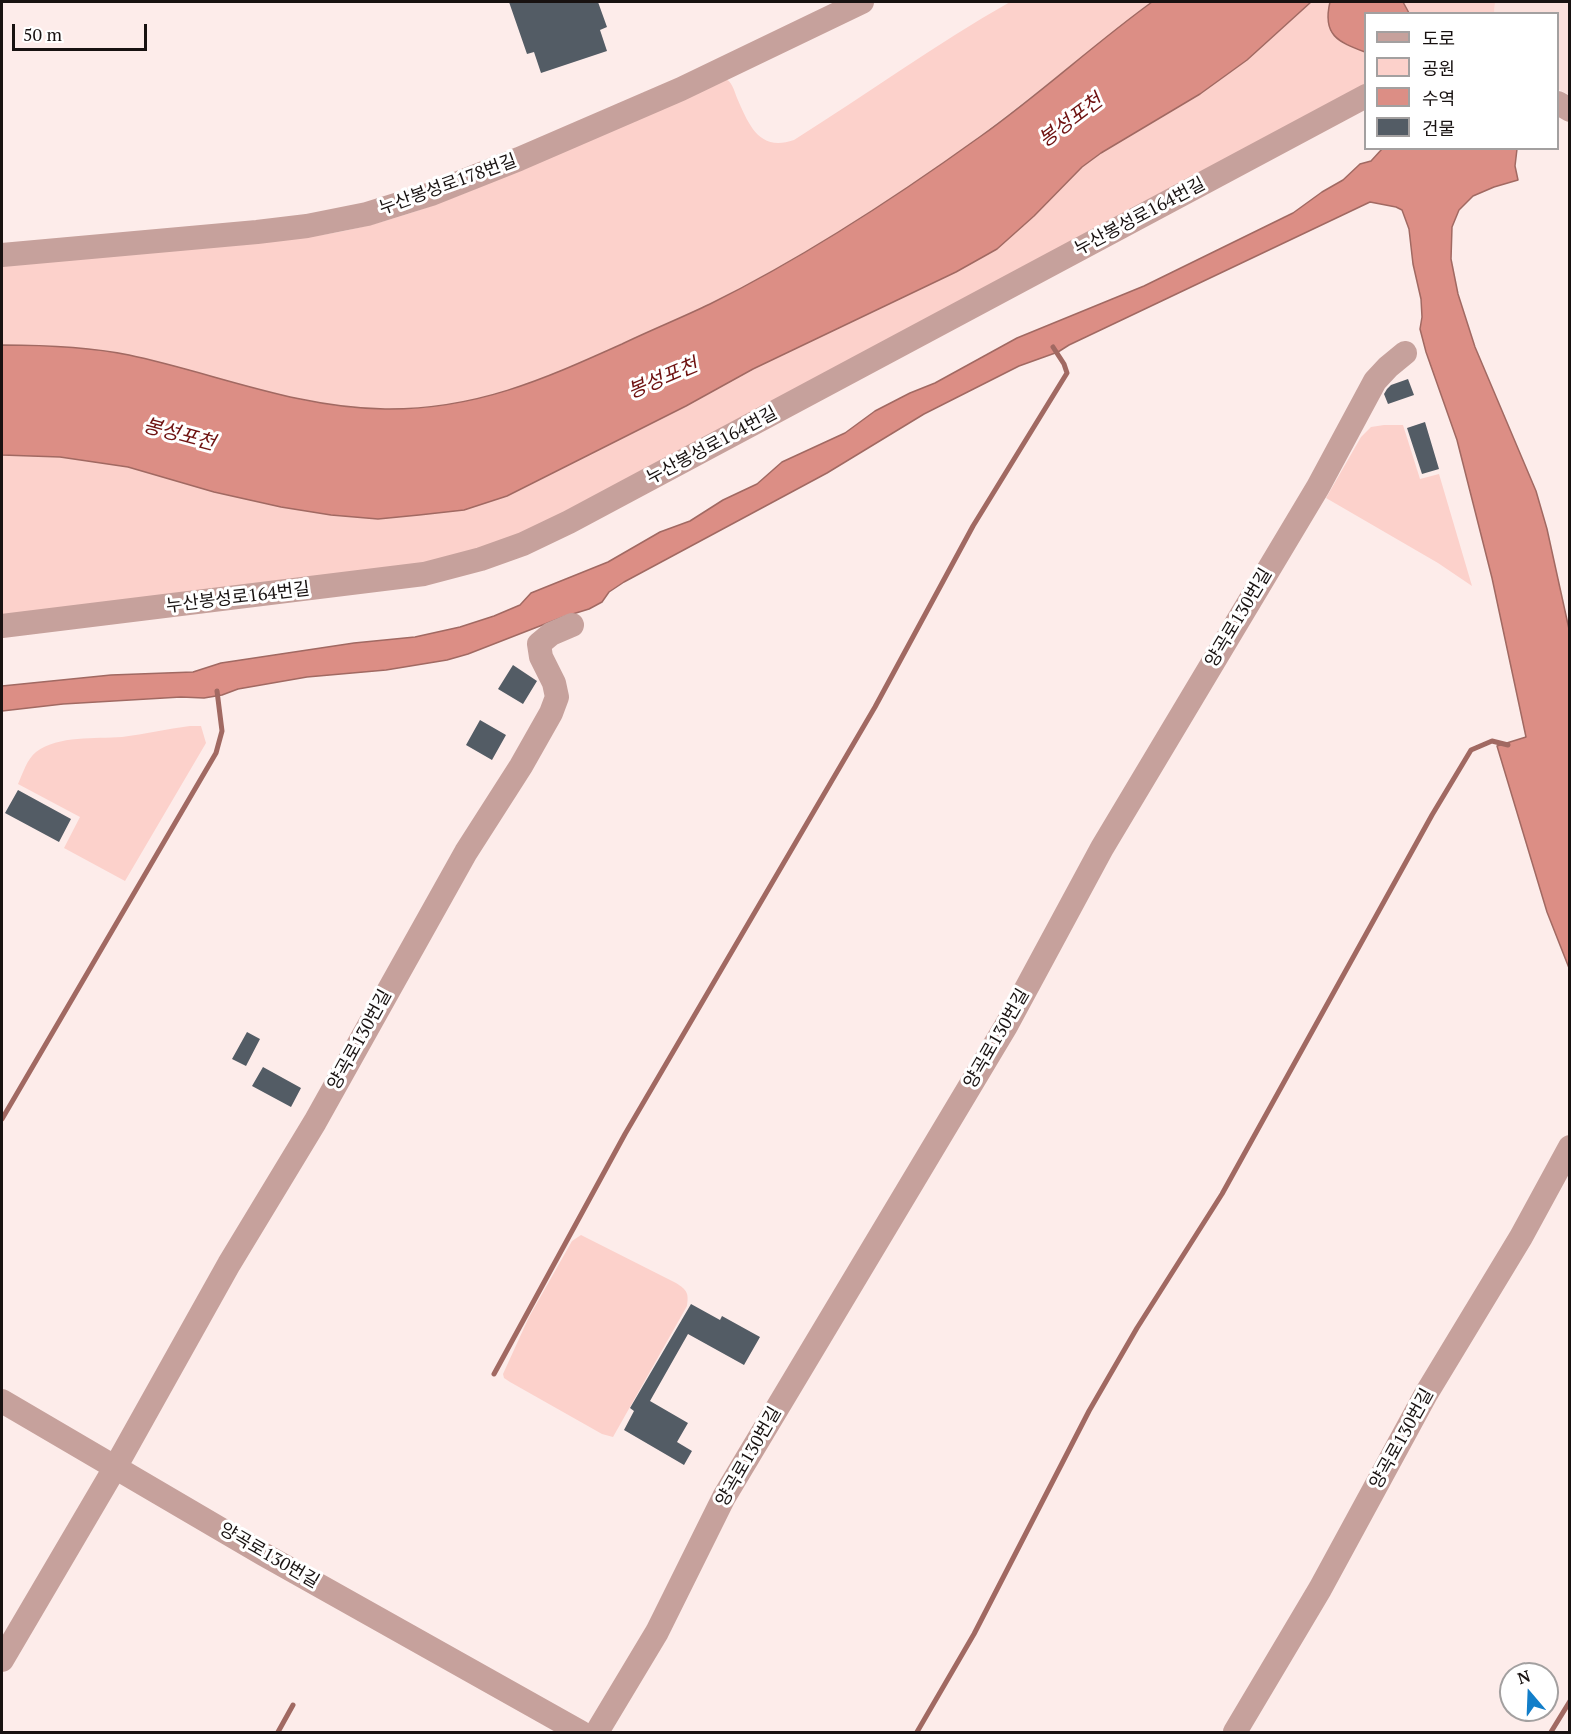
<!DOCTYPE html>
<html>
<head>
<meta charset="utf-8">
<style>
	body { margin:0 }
	#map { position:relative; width:1571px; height:1734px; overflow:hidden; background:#fdecea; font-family:"PT Serif","Noto Sans KR",serif }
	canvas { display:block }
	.frame { position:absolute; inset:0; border:3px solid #181211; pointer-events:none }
	.legend { position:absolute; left:1364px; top:12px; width:195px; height:138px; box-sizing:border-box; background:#fff; border:2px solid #a3a0a0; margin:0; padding:8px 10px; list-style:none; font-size:18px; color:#181211 }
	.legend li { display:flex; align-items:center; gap:12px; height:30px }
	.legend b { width:30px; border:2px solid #a3a0a0 }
	.north { position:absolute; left:1499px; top:1662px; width:60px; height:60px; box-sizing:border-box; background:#fff; border:2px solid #a3a0a0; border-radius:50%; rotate:341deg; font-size:16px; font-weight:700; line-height:24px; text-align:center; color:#181211 }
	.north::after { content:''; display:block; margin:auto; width:21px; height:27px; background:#127ec9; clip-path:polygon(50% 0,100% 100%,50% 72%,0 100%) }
	.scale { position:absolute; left:12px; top:24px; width:135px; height:27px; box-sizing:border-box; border:3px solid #181211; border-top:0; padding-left:8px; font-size:18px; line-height:21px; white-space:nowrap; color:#181211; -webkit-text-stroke:4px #fff; paint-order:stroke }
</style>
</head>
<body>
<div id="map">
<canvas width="1571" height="1734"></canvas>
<div class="frame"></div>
<ul class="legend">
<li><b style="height:8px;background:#c6a19c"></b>도로</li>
<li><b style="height:16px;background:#fcd1cb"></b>공원</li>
<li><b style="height:16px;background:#dc8e85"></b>수역</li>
<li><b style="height:16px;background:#535c65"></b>건물</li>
</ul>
<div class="north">N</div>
<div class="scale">50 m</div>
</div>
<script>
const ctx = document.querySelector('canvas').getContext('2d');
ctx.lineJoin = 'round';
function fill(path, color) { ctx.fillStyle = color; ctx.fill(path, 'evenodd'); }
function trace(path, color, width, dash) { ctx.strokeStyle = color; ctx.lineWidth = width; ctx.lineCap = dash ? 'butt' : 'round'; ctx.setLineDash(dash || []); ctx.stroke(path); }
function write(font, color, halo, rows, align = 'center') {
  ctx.font = font + ' "PT Serif","Noto Sans KR",serif'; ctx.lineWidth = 6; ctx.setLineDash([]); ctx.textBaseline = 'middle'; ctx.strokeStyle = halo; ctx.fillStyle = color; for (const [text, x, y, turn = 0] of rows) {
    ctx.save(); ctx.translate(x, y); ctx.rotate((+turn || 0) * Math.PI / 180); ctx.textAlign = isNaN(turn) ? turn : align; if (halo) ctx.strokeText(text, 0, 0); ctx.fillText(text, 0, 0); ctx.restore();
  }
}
const built = new Path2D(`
	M1495 2H1569V95L1558 89V14L1494 13Z`);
const green = new Path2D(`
	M1010 2H1152C1076 60 1003 122 924 176 859 222 781 268 710 304 683 317 655 329 628 341 546 378 478 410 385 409 296 408 214 373 129 355 90 347 41 345 2 345V263L314 236C394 225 468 193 542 160 603 133 664 106 724 78 732 81 734 90 737 98 749 125 759 152 794 140 867 94 936 44 1010 2Z
	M1311 2H1330L1328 14 1342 43 1365 52V85L551 524 437 564 2 620V455L60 457 128 467 214 492 281 507 378 519 464 510 507 496 686 406 753 369 956 272 997 249 1034 216 1082 167 1101 153 1200 94 1247 60Z
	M1403 2H1495L1494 14 1409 13Z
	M1384 425H1403L1420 479 1439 474 1472 586 1438 563 1326 498 1361 437 1371 427Z
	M190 726H201L206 743 125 881 64 848 80 817 18 784C23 773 27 759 36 752 59 735 95 739 122 737 145 734 167 729 190 726Z
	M581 1235 676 1283C687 1290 689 1293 687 1306L613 1437 602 1434 510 1382 504 1378 503 1374 529 1317 572 1241Z`);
const water = new Path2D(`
	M1152 2H1311L1247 60 1200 94 1101 153 1082 167 1034 216 997 249 956 272 753 369 686 406 507 496 464 510 419 515 378 519 331 515 281 507 214 492 128 467 60 457 2 455V345C41 345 90 347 129 355 214 373 296 408 385 409 475 410 542 380 622 344 651 330 681 318 710 304 805 257 895 198 981 136 1040 94 1094 44 1152 2Z
	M1330 2H1403L1409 13 1366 14 1365 52C1338 42 1322 35 1330 2Z
	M1382 149H1517L1515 166 1518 180 1494 187 1473 196 1459 210 1452 227 1451 259 1458 294 1475 347 1536 491 1547 529 1569 629V968L1547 912 1497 746 1526 737 1492 578 1457 440 1426 352 1420 329 1422 317 1421 299 1413 264 1409 229 1402 210 1396 207 1370 202 1069 345 1058 352 1019 366 924 414 827 473 624 582 609 592 602 602 589 609 563 617 468 654 447 660 386 670 307 677 238 689 222 695 204 698 181 697 63 704 2 711V686L111 675 193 672 221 663 354 643 415 637 460 627 494 616 520 605 531 593 608 562 660 532 690 521 723 500 757 484 782 462 845 433 875 411 910 393 935 383 1017 338 1144 286 1293 213 1322 192 1343 180 1360 164 1371 161Z`);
const stream = new Path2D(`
	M2 1119 216 753 222 731 217 691
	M494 1374 625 1134 875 707 973 526 1067 373 1064 364 1053 347
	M278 1732 293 1705
	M917 1732 974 1634 1089 1411 1137 1328 1222 1194 1432 815 1471 750 1492 741 1508 745
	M1551 1732 1570 1701`);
const building = new Path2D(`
	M509 2H598L607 27 600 30 607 51 541 73 534 52 527 54Z
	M1408 379 1414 395 1388 404 1384 394 1387 389 1391 385Z
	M1425 422 1439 469 1422 474 1407 428Z
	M513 665 537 681 523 704 498 689Z
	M480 720 506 735 492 760 466 745Z
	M18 790 71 819 59 842 5 813Z
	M247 1032 260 1039 246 1066 232 1059Z
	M263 1067 301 1088 291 1107 252 1086Z
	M691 1304 720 1320 722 1316 760 1337 744 1365 688 1334 650 1401 688 1423 677 1442 692 1451 684 1465 624 1430 634 1411 630 1408Z`);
const minor = new Path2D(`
	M1558 103 1570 110
	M2 255 257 232 307 226 367 214 431 194 519 159 681 89 862 2
	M2 626 424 574 481 559 523 544 569 522 1366 96
	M2 1401 263 1554 580 1732
	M2 1660 116 1466 229 1264 315 1122 466 852 521 766 551 713 557 697 554 683 541 657 539 644 551 634 572 625
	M597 1732 657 1632 724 1497 1006 1026 1102 848 1318 487 1375 381 1388 367 1405 353
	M1235 1732 1320 1589 1426 1394 1521 1237 1570 1147`);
const streetNames = [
	["누산봉성로178번길",448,185,-20],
	["누산봉성로164번길",1140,217,-28],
	["누산봉성로164번길",712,446,-28],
	["누산봉성로164번길",238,598,-7],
	["양곡로130번길",1239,618,-59],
	["양곡로130번길",997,1039,-60],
	["양곡로130번길",360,1040,-61],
	["양곡로130번길",1402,1439,-61],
	["양곡로130번길",749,1457,-60],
	["양곡로130번길",269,1556,30]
];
const waterNames = [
	["봉성포천",1071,121,-37],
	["봉성포천",663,379,-23],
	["봉성포천",179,435,15]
];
fill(built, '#fae0dc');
fill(green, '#fcd1cb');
fill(water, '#dc8e85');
trace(water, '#a16962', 1.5);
trace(stream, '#a16962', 5);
fill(building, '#535c65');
trace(minor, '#c6a19c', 24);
write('18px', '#181211', '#fff', streetNames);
write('italic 20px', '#6e1110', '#fff', waterNames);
</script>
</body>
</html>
